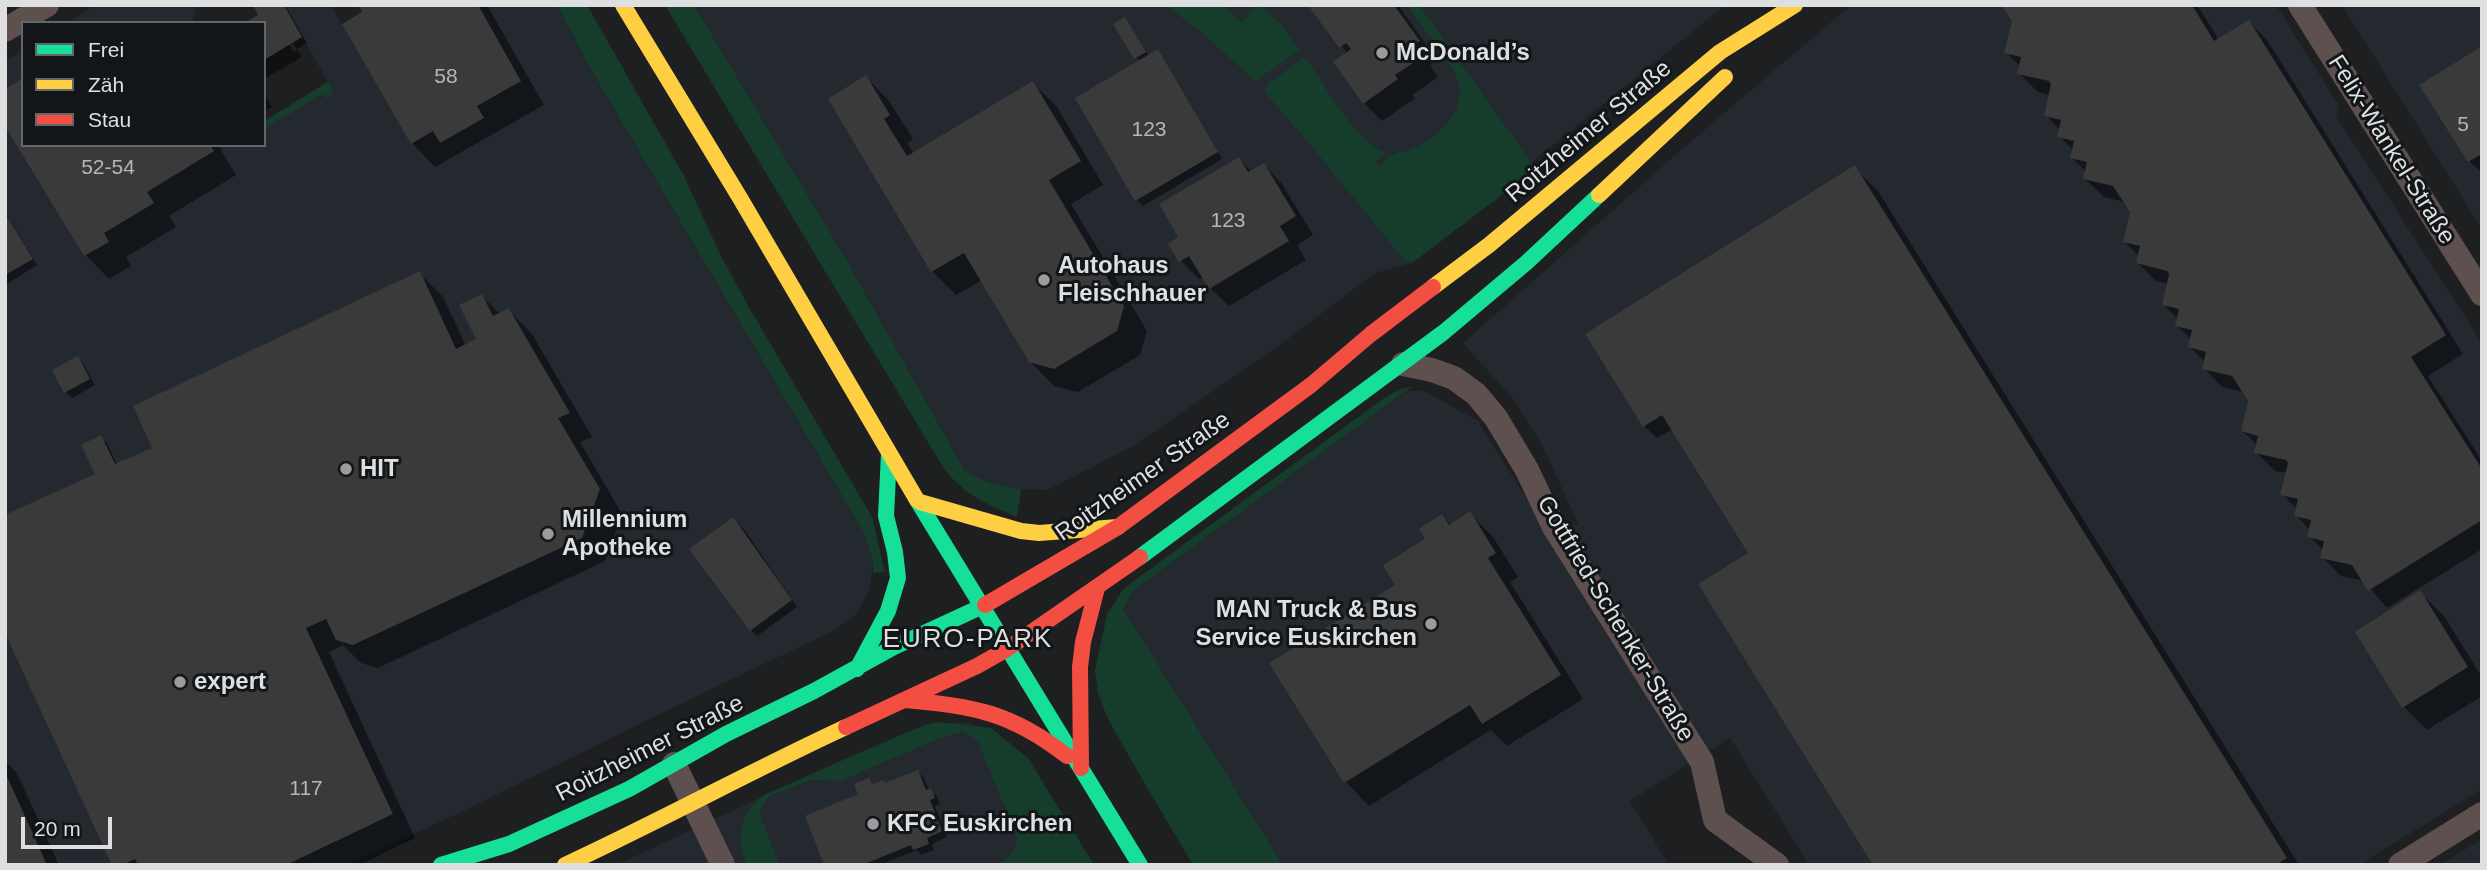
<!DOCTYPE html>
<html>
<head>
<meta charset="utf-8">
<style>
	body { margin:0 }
	#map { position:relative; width:2487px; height:870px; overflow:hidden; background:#1d1f21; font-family:Helvetica,sans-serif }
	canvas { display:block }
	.frame { position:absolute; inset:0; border:7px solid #dddfe1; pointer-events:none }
	.legend { position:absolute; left:21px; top:21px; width:245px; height:126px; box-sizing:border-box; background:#131619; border:2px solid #646669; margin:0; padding:9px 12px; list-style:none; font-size:21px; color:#dddfe1 }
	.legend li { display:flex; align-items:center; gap:14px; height:35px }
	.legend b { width:35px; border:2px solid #646669 }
	.scale { position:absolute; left:21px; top:817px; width:91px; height:32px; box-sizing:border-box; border:4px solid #dddfe1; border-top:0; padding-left:9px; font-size:21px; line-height:24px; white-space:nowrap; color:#dddfe1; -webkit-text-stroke:5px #131619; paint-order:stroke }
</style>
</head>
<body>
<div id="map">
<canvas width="2487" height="870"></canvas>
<div class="frame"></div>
<ul class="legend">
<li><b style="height:9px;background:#16e098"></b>Frei</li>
<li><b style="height:9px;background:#ffcf43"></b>Zäh</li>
<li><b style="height:9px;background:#f24e42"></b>Stau</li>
</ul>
<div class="scale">20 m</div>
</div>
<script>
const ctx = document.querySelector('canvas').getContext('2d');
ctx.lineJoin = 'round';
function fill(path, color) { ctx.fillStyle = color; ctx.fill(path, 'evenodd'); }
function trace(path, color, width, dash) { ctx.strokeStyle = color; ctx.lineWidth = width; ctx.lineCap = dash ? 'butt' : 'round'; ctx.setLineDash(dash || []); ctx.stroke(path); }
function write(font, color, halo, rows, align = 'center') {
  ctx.font = font + ' Helvetica,sans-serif'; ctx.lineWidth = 6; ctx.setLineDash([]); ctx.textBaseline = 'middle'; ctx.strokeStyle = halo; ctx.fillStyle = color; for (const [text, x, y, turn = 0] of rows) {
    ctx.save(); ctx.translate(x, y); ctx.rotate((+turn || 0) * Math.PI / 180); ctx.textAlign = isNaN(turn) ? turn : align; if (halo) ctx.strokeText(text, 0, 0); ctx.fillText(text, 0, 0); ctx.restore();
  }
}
const built = new Path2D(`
	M95 5H196L192 23H67Z
	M284 5H331L342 24 374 5H557L590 68 865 535 873 560 870 589 855 615 833 631 707 691 457 814 347 865H5V61L23 50V145H264V121L328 82Z
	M694 5H1725L1532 162 1536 169 1412 263 1375 273 1285 341 1135 445 1048 490 1021 489 990 483 965 471 846 259Z
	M1851 5H2276L2339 106 2336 116 2482 343V789L2359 865H1809L1730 738 1713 749 1705 748 1565 526 1579 525 1541 443 1513 399 1463 343 1681 150Z
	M2342 5H2482V229Z
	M1423 390 1478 421 1691 762 1630 801 1669 865H1283L1122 609 1133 591 1407 391Z
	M929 723H971L1067 865H616L844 759Z
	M2482 839V865H2440Z`);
const green = new Path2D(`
	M557 5H587L684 176 721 256 750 309 872 517 885 572 873 573V560L865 535 590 68Z
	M665 5H694L846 259 965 471 990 483 1021 489 1017 517C986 504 966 496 944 469Z
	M1165 5H1223L1242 22 1257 5H1259L1281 24 1300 50 1255 81 1199 30Z
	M1407 5H1419L1536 169 1412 263 1405 261 1399 254 1318 154 1264 91 1270 82 1305 57C1321 79 1360 150 1387 152L1376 162 1379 166C1384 162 1390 155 1396 153 1401 151 1406 152 1412 149 1444 134 1473 105 1453 69Z
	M328 82 333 91 327 99 323 94 264 129V121Z
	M1412 387 1133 591 1123 609 1283 865H1193L1142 779 1107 717 1098 693 1095 671 1107 614 1122 591 1131 583 1384 398 1400 389Z
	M937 722 991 728 1028 758 1094 865H996C1009 859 1017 852 1017 837L978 742 963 731 938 739 840 781 810 780 770 796 762 806 760 814 779 865H747C735 838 740 812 764 795L917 728Z`);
const shadow = new Path2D(`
	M256 5H285L307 43 297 49 302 57 264 79V23ZM276 23H280L297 50 294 52Z
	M361 5H487L544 105 435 167 412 143 366 13Z
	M1311 5H1398L1437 60 1430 65 1438 77 1412 95 1415 98 1382 121 1364 103 1348 54Z
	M2003 5H2197L2219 40 2249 22 2267 40 2463 354 2428 376 2482 461V549L2387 608 2364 581 2341 576 2322 557 2324 551 2309 536 2310 530 2296 515 2297 509 2282 494 2287 473 2275 471 2256 452 2258 446 2243 431 2250 401 2244 392 2222 387 2204 368 2205 362 2190 347 2192 340 2177 326 2179 320 2164 305 2168 284 2156 281 2138 263 2139 256 2125 242 2132 212 2125 202 2104 197 2085 179 2087 172 2072 158 2074 151 2059 136 2060 130 2046 115 2050 95 2038 92 2019 73 2021 67 2006 52 2013 21Z
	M1125 19 1149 56 1157 52 1163 58 1222 159 1143 206 1137 200 1140 62 1116 25Z
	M2482 48V173L2469 161Z
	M866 77 889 101 913 139 907 143 914 154 1033 83 1057 107 1103 185 1071 204 1147 331 1140 355 1078 392 1054 386 1030 361 982 280 956 295 932 271Z
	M264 94 272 107 264 111Z
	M5 123 23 145H218L236 175 169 216 176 227 126 257 131 266 109 279 86 255Z
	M1239 159 1252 172 1264 165 1282 184 1313 235 1297 245 1306 260 1229 306 1210 288 1203 277 1199 279 1181 261V238Z
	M1854 168 1878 191 2299 865H1875L1751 554 1673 429 1657 438 1644 426Z
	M5 212 37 265 5 285Z
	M419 273 443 297 466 346 478 339 482 296 500 314 508 310 532 334 592 437 580 442 622 514 605 561 378 668 361 663 343 645 329 652 415 838 359 865H114L97 475 101 438 107 443 117 465 154 448Z
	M77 359 83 364 95 385 72 398 66 392Z
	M1470 514 1493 537 1518 577 1510 582 1583 699 1507 746 1491 730 1369 806 1346 782 1272 664 1398 585 1442 516 1451 525Z
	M733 519 746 532 797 607 757 636 751 630Z
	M2420 593 2444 616 2482 677V696L2427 730 2404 707Z
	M5 761 17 773 59 865H5Z
	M918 772 924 778 929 791 937 796 940 804 935 806 947 837 932 844 934 850 921 855 917 850 879 865H826L869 780 874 785H887Z`);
const building = new Path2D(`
	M253 5H284L302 37 264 60V23H245L258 15Z
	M358 5H478L521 81 477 106 484 118 440 143 433 131 411 144 342 24 362 12Z
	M1308 5H1394L1420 41 1413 46 1421 58 1395 75 1398 79 1363 104 1333 62 1351 49 1346 43 1339 48Z
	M2001 5H2192L2214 41 2249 20 2446 335 2411 357 2482 469V520L2368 591 2352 565 2320 558 2324 541 2307 537 2311 520 2294 516 2298 499 2280 495 2288 463 2286 460 2254 453 2258 436 2241 431 2248 401 2232 376 2202 369 2206 352 2188 347 2192 330 2175 326 2179 309 2162 305 2169 274 2167 271 2136 263 2140 246 2123 242 2130 212 2113 186 2083 179 2087 162 2070 158 2074 141 2057 137 2061 120 2044 116 2051 84 2049 81 2017 74 2021 57 2004 53 2012 21Z
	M1125 17 1146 52 1134 59 1113 24Z
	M2482 46V154L2468 162 2419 85Z
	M1158 49 1218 152 1135 201 1075 98Z
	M866 75 890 115 884 119 907 156 1033 81 1081 161 1049 180 1124 306 1117 331 1054 369 1029 362 964 253 931 272 828 99Z
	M23 78V145H210L214 151 147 192 154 203 104 233 109 242 84 256 5 126V89Z
	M1239 157 1248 172 1264 163 1296 216 1280 226 1289 241 1209 289 1189 256 1179 262 1168 244 1178 237 1159 204Z
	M1855 165 2287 858 2276 865H1873L1698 584 1748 553 1662 415 1643 427 1585 334Z
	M5 213 33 259 5 275Z
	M420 271 456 349 476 339 459 305 482 294 493 316 509 308 511 312 570 413 558 418 600 489 582 538 353 645 336 640 326 619 306 628 393 814 286 865H138L135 859 122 865H112L5 633V515L95 474 81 445 101 435 115 464 152 448 133 406Z
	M78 356 90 379 64 393 52 370Z
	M1470 511 1496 553 1488 558 1561 675 1482 724 1470 705 1344 783 1269 663 1395 585 1383 565 1425 539 1419 529 1442 514 1449 525Z
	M733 517 792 600 750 631 689 549Z
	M2420 590 2468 667 2402 708 2355 632Z
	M918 770 926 790 931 788 935 798 930 800 942 831 927 838 929 844 913 850 911 845 867 863 824 865 805 816 858 794 854 784 869 778 872 784 884 780 885 783Z
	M5 772 47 865H5Z`);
const street = new Path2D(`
	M2300 5 2482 294
	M5 30 47 5
	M1403 364 1432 370 1454 378 1476 394 1496 418 1527 470 1554 527 1702 762 1715 820 1777 865
	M674 764 723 865
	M2400 865 2482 814`);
const fast = new Path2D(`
	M917 500 1140 865
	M1140 557 1444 332 1526 263 1599 195
	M857 669 888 611 898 578 895 552 886 516 889 454
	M441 865 509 844 629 789 726 734 814 691 894 647 985 605`);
const slow = new Path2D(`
	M623 5 740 198 917 500
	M1599 195 1725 77
	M1433 287 1489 245 1720 52 1795 5
	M920 502 1021 531 1039 533 1118 527
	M565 865C660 821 751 771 846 727`);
const jam = new Path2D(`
	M985 605 1118 527 1311 385 1371 334 1433 287
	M904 700C973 706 1011 712 1067 756
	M846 727 977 666 1007 649 1140 557
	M1081 768 1080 667 1083 642 1097 588`);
const markers = [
	[1382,53,7,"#9a9c9e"],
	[1044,280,7,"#9a9c9e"],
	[346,469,7,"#9a9c9e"],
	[548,534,7,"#9a9c9e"],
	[1431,624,7,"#9a9c9e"],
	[180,682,7,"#9a9c9e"],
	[873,824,7,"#9a9c9e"]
];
const numberNames = [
	["58",446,77],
	["5",2463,125],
	["123",1149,130],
	["52-54",108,168],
	["123",1228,221],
	["117",306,789]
];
const poiNames = [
	["McDonald’s",1396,53],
	["Autohaus",1058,266],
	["Fleischhauer",1058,294],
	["HIT",360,469],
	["Millennium",562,520],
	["Apotheke",562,548],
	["MAN Truck & Bus",1417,610,"right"],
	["Service Euskirchen",1417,638,"right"],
	["expert",194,682],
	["KFC Euskirchen",887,824]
];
const streetNames = [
	["Roitzheimer Straße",1589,132,-40],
	["Felix-Wankel-Straße",2391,150,58],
	["Roitzheimer Straße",1143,477,-35],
	["Gottfried-Schenker-Straße",1615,619,59],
	["Roitzheimer Straße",650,749,-27]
];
const neighbourhoodNames = [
	["EURO-PARK",968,640]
];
fill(built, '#23292f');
fill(green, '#163c2c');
fill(shadow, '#0007');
fill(building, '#3a3a3b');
trace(street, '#5e504f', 24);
trace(fast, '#16e098', 16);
trace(slow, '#ffcf43', 16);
trace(jam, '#f24e42', 16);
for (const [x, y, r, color] of markers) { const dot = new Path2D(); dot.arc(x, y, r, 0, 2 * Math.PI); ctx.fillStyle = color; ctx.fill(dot); trace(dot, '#131619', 2.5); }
write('21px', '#b4b6b8', null, numberNames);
write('bold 24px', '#dddfe1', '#131619', poiNames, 'left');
write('24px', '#dddfe1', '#131619', streetNames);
ctx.letterSpacing = '2px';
write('26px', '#dddfe1', '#131619', neighbourhoodNames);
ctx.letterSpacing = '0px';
</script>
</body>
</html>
